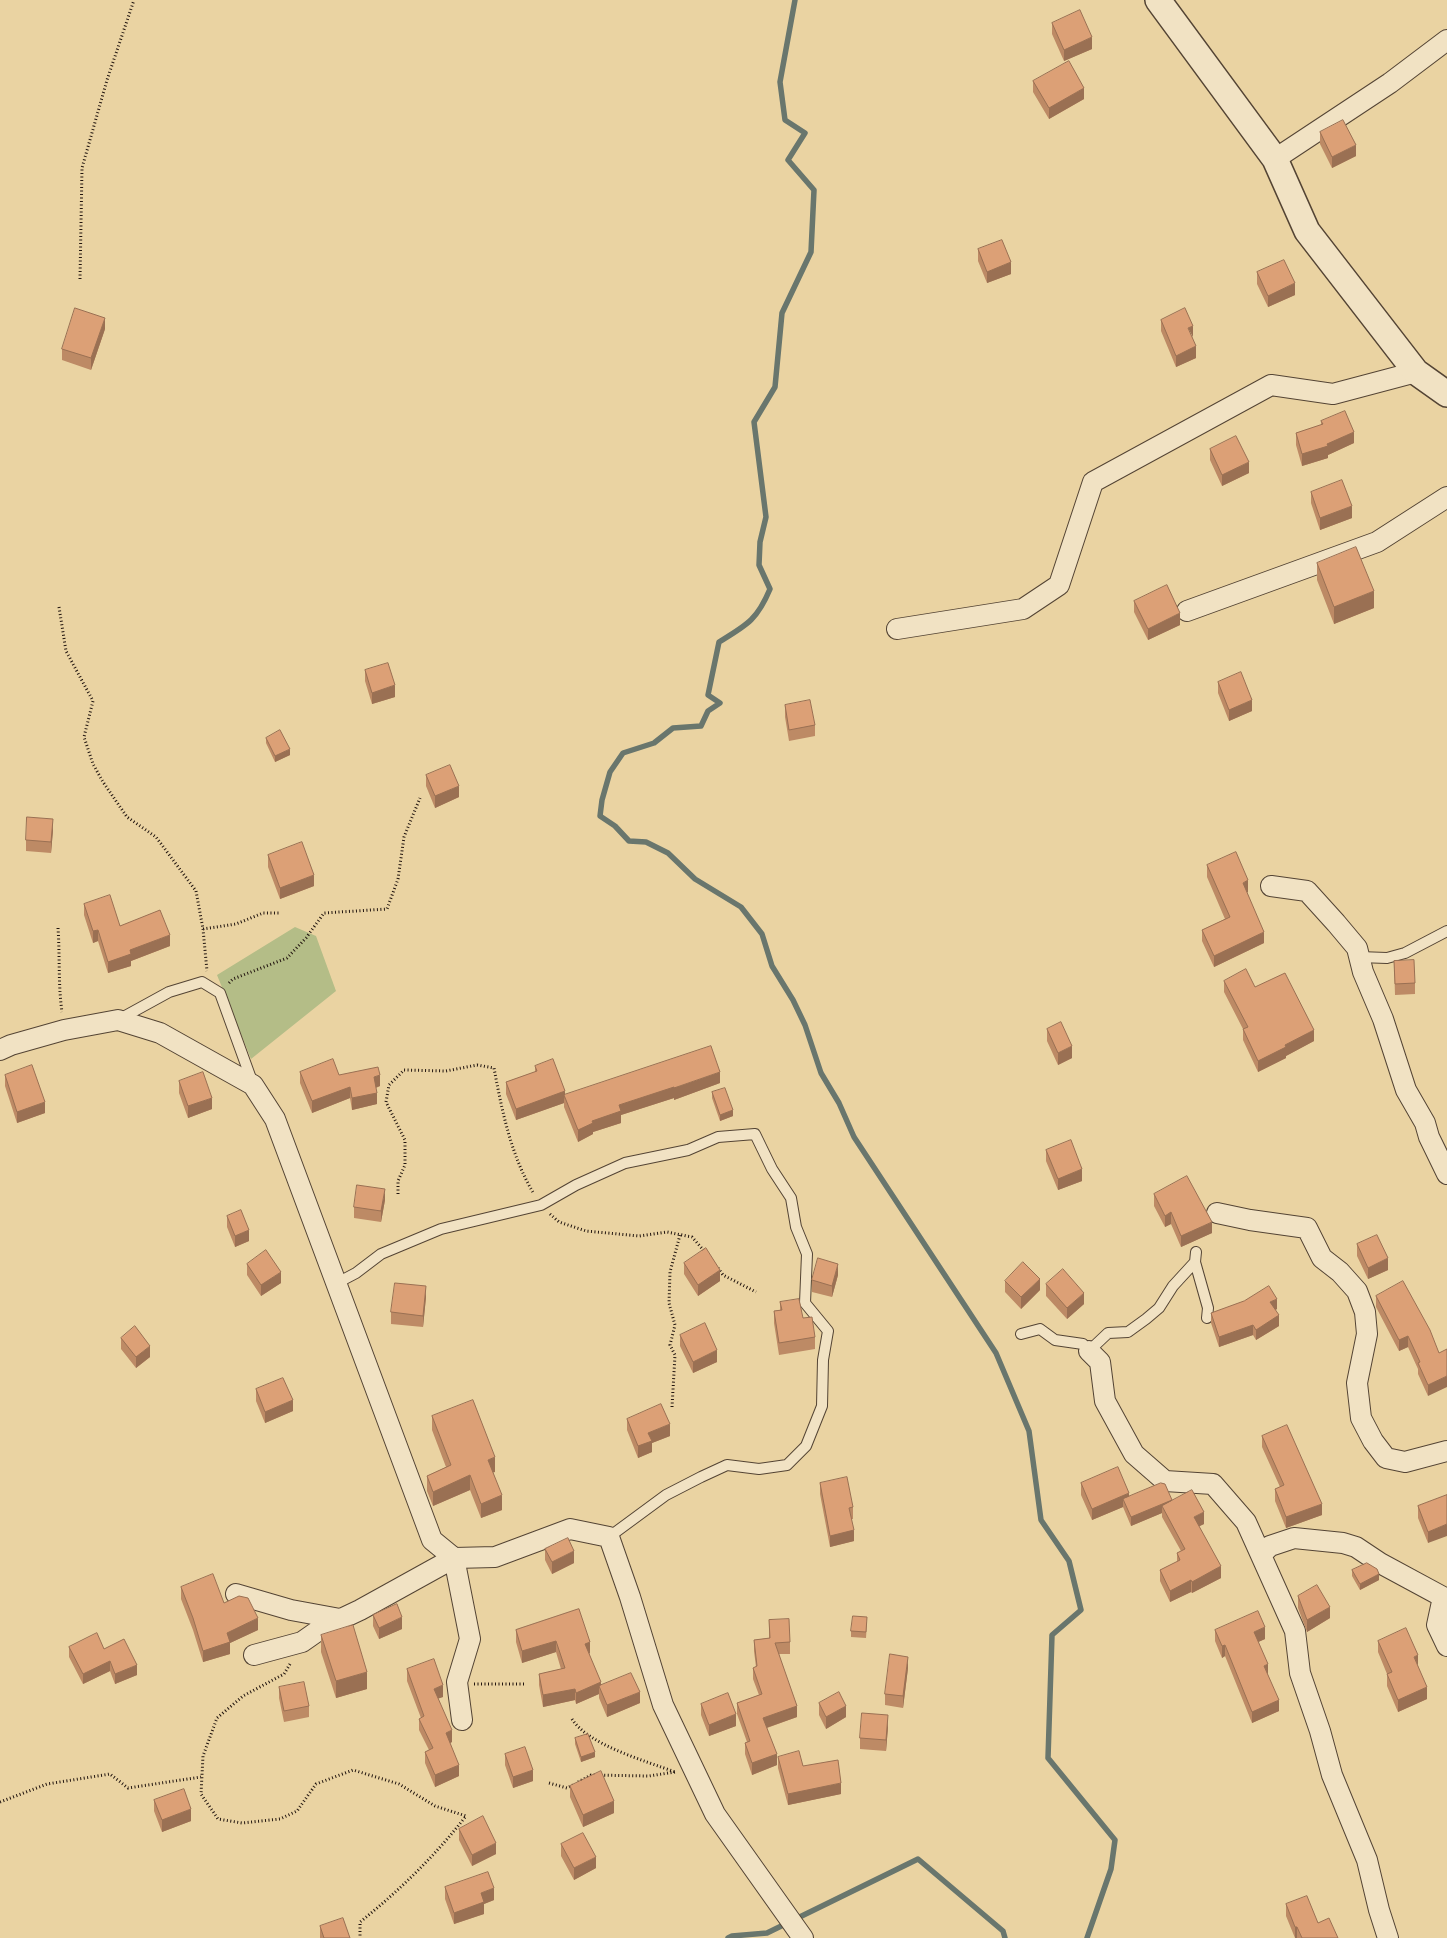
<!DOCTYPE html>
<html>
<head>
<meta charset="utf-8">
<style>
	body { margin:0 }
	canvas { display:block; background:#ead3a2 }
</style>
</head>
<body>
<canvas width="1447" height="1938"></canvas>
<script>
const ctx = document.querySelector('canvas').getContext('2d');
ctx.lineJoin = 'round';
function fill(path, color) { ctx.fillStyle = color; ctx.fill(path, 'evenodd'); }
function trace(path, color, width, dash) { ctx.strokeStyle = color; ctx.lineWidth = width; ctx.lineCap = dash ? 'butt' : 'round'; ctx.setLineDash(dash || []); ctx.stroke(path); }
const green = new Path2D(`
	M295 927 316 936 336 991 251 1059 217 975Z`);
const stream = new Path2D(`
	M795 0 780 82 785 120 805 133 788 160 814 190 811 252 782 313 775 387 754 422 766 517 760 542 759 565 770 589C757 620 747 625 719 642L708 695 720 703 708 711 701 726 673 728 654 743 623 753 610 772 602 800 600 816 615 826 629 841 646 842 668 853 695 879 741 907 762 934 772 966 793 1000 805 1025 821 1073 839 1103 854 1137 996 1353 1029 1431 1041 1520 1069 1561 1081 1610 1052 1635 1048 1758 1115 1840 1111 1869 1087 1938
	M728 1938 732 1936 767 1933 918 1859 1003 1931 1005 1938`);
const path = new Path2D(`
	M80 279 82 168 107 80 134 0
	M59 607 66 651 93 701 84 737 93 764 103 782 127 817 156 837 196 891 203 929 207 971
	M58 928C60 956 58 984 62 1012
	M203 929 236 924 263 913H279
	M229 983 233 979 287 958 306 938 324 913 387 909 398 879 404 837 420 798
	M398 1194V1181L405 1165V1140L386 1102 389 1085 404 1070 446 1071 477 1065 494 1068C502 1111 511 1156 534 1194
	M550 1214 559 1222 586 1231 639 1236 667 1232 692 1237 706 1253
	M718 1268 723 1275 756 1292
	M672 1407 675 1355 670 1345 675 1325 669 1303 670 1272 680 1235
	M290 1664 284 1674 243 1696 217 1718 203 1756 201 1794 218 1819 242 1823 280 1819 297 1811 316 1784 353 1770 399 1784 435 1806 466 1816C435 1856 399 1891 360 1922V1938
	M474 1684H526
	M572 1719C588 1745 646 1761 675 1772
	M578 1782 591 1775 649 1776 675 1772
	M549 1783 567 1788 573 1785
	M0 1802 47 1784 110 1774 128 1788 201 1777`);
const service = new Path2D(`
	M1359 957 1387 958 1405 953 1447 931
	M118 1020 169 992 202 982 220 993 253 1084
	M1195 1262 1208 1308 1207 1318
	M337 1283 356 1273 381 1254 441 1229 541 1205 576 1185 625 1163 688 1150 718 1137 755 1134 772 1169 791 1198 796 1227 807 1254 805 1303 828 1331 823 1360 822 1406 806 1446 787 1465 759 1469 727 1465 701 1477 666 1495 609 1537
	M1021 1334 1040 1329 1055 1340 1083 1344 1089 1351 1108 1333 1128 1332 1146 1319 1159 1308 1173 1286 1195 1262 1196 1252`);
const minor = new Path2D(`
	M1275 159 1390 83 1447 40
	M1187 611 1377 542 1447 497
	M897 629 1023 609 1059 585 1093 482 1271 385 1333 394 1416 372
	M1271 886 1307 891 1336 923 1357 948 1363 972 1383 1019 1406 1090 1425 1123 1429 1137 1447 1174
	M0 1050 11 1045 64 1030 118 1020 160 1033 253 1085 275 1119 432 1540 454 1558 495 1557 570 1529 609 1537 630 1597 663 1705 715 1814 803 1938
	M1217 1213 1250 1220 1307 1228 1322 1258 1340 1272 1357 1291 1365 1312 1367 1334 1357 1383 1361 1418 1373 1441 1386 1458 1405 1462 1447 1451
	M1089 1351 1100 1362 1105 1401 1134 1454 1165 1481 1213 1484 1246 1522 1295 1631 1300 1673 1320 1731 1332 1775 1367 1860 1379 1910 1388 1938
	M1261 1555 1270 1546 1294 1538 1343 1543 1356 1547 1380 1563 1443 1597 1437 1625 1447 1646
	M236 1594 291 1610 340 1619
	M254 1655 302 1642 322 1628 360 1610 454 1558 470 1639 457 1682 462 1720`);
const tertiary = new Path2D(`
	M1158 0 1275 159 1307 231 1416 372 1447 394`);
const wall = new Path2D(`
	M1052 23 1092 49 1064 61 1052 34Z
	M1033 81 1084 99 1049 119 1033 92Z
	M1320 132 1356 156 1332 168 1320 144Z
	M978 249 1011 274 987 283 978 261Z
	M1257 272 1295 295 1268 307 1257 284Z
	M1161 320 1192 337 1196 358 1176 367 1161 331Z
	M105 329 91 370 62 360V349Z
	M1321 421 1354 443 1328 455V458L1302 466 1296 445V433L1321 425Z
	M1210 449 1249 473 1222 486 1210 460Z
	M1311 492 1352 518 1320 530 1311 503Z
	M1317 563 1374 608 1334 624 1317 580Z
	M1134 601 1180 625 1148 640 1134 612Z
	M365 670 395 697 372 704 365 681Z
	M1218 682 1252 711 1229 721 1218 693Z
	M785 705 815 725V736L789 741 785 717Z
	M266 738 290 755 275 762 266 743Z
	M426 775 459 797 435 808 426 786Z
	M53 830 51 853 26 851V840Z
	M268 855 314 886 280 899 268 867Z
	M1207 865 1248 892H1247L1264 943 1214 967 1202 941V930L1225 919 1207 877Z
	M84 904 120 926 170 946 131 961V966L108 973 98 941 93 943 84 915Z
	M1394 961 1415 983V994L1395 995Z
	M1224 981 1255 987 1314 1041 1286 1056V1058L1258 1072 1243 1040V1029L1224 992Z
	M1047 1029 1072 1058 1058 1065 1047 1041Z
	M535 1066 565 1095 720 1083 674 1100V1098L621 1115V1123L593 1132V1134L578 1142 564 1107V1103L516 1120 506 1094V1082L535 1072Z
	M300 1072 339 1075 380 1086 376 1088 377 1104 352 1110 350 1098 312 1113 300 1083Z
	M5 1075 45 1113 17 1123 5 1086Z
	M179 1081 212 1109 188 1118 179 1093Z
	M712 1092 733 1116 720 1121 712 1098Z
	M1046 1150 1082 1181 1058 1190 1046 1161Z
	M1154 1194 1212 1233 1181 1247 1171 1224 1165 1227 1154 1206Z
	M385 1200 381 1222 354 1218V1207Z
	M227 1216 249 1241 235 1247 227 1227Z
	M1357 1244 1388 1270 1368 1279 1357 1256Z
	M684 1263 720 1281 698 1296 684 1274Z
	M247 1264 281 1283 261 1296 247 1275Z
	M838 1275 832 1297 812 1292V1280Z
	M1005 1281 1040 1290 1021 1309 1005 1292Z
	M1046 1284 1084 1304 1067 1319 1046 1296Z
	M1376 1296 1430 1330 1428 1396 1418 1374V1369L1408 1347 1399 1351 1376 1307Z
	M426 1297 423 1327 391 1324V1312Z
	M780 1302 815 1337V1349L779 1355 774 1323V1311L780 1310Z
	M1277 1309 1275 1310 1279 1326 1256 1340 1253 1335 1219 1347 1211 1323V1313Z
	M680 1335 717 1362 693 1373 680 1346Z
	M121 1338 150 1357 136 1368 121 1349Z
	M256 1389 293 1411 265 1423 256 1401Z
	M432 1416 495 1472H493L502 1510 481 1518 470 1490 433 1506 427 1491V1476L446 1467 432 1430Z
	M627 1419 670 1436 652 1443V1452L638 1458 627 1430Z
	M1262 1436 1322 1515 1286 1528 1275 1501V1489L1280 1487 1262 1447Z
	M820 1483 853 1507V1519H851L854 1541 830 1547 820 1494Z
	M1081 1483 1129 1496 1172 1500 1204 1524 1199 1526 1221 1578 1192 1593 1191 1592 1170 1602 1160 1581V1570L1177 1562V1553L1181 1551 1162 1517V1513L1131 1526 1123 1507 1092 1520 1081 1495Z
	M1447 1495 1428 1543 1418 1518V1506Z
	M545 1549 574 1563 552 1574 545 1560Z
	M1352 1570 1379 1580 1360 1590 1352 1576Z
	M181 1587 224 1603 258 1630 230 1643V1654L203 1662 193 1630 181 1599Z
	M1298 1596 1330 1618 1307 1632 1298 1608Z
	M579 1609 590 1653 589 1654 601 1686 640 1703 607 1717 599 1698V1694L576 1704 575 1700 543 1707 539 1685V1674L561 1669 556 1652 522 1663 516 1642V1630Z
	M373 1615 402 1629 379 1639 373 1626Z
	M769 1620 790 1642V1654H779L797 1717 767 1728 777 1765 752 1775 745 1754V1743L747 1742 737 1714V1703L759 1695 753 1679V1668L756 1667 754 1651V1640L769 1638Z
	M867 1622 866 1638 851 1637V1631Z
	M1215 1630 1265 1639 1258 1642 1279 1711 1252 1723 1225 1656 1222 1658 1215 1641Z
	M321 1635 367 1689 336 1698 321 1652Z
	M1378 1641 1418 1666 1427 1699 1398 1712 1387 1686V1674L1378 1652Z
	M69 1647 104 1649 137 1675 115 1684 110 1671 83 1684 69 1657Z
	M908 1668 903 1708 885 1705V1694Z
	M407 1669 443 1697 438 1698 452 1742 450 1743 459 1776 435 1787 425 1763V1752L429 1750 419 1730V1719L421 1718 407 1681Z
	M279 1687 309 1706V1717L284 1722 279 1698Z
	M819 1703 846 1717 826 1729 819 1715Z
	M701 1704 736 1726 709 1736 701 1715Z
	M888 1727 886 1751 860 1749V1738Z
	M575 1738 595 1757 581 1762 575 1744Z
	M505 1754 533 1781 513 1788 505 1765Z
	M778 1757 803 1766 841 1794 788 1805 778 1768Z
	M570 1786 614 1813 583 1827 570 1797Z
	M154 1800 191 1821 162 1832 154 1811Z
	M459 1829 496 1854 472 1866 459 1840Z
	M561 1844 596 1868 574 1880 561 1856Z
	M445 1887 494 1900 484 1904V1914L454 1924 445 1899Z
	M1286 1904 1318 1923 1338 1938H1295L1286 1916Z
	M320 1926 350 1938H320Z`);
const shadedWall = new Path2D(`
	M1092 37V49L1064 61V50Z
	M1084 88V99L1049 119V108Z
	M1356 145V156L1332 168V157Z
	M1011 262V274L987 283V272Z
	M1295 283V295L1268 307V296Z
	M105 318V329L91 370V358Z
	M1193 326V337L1188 328Z
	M1196 346V358L1176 367V356Z
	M1354 432V443L1328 455V458L1302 466V454Z
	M1249 462V473L1222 486V475Z
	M1352 506V518L1320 530V518Z
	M1374 591V608L1334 624V607Z
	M1180 613V625L1148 640V629Z
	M395 685V697L372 704V693Z
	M1252 700V711L1229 721V710Z
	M290 749V755L275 762V756Z
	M459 786V797L435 808V796Z
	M53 819V830L51 853V842Z
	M314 875V886L280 899V888Z
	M1248 880V892L1243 894V883Z
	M98 930V941L93 943V931Z
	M1264 932V943L1214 967V956Z
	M170 935V946L131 961V966L108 973V962L130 950Z
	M1314 1030V1041L1286 1056V1058L1258 1072V1061L1285 1045Z
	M1072 1046V1058L1058 1065V1053Z
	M720 1072V1083L674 1100V1088Z
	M380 1075V1086L374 1088V1077Z
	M350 1087V1098L312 1113V1101Z
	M674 1087V1098L621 1115V1123L593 1132V1134L578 1142V1130L619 1105Z
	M565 1091V1100L564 1095V1103L516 1120V1109Z
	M377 1093V1104L352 1110V1098Z
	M212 1098V1109L188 1118V1106Z
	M45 1102V1113L17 1123V1112Z
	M733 1110V1116L720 1121V1115Z
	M1082 1169V1181L1058 1190V1179Z
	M385 1189V1200L381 1222V1211Z
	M1171 1212V1224L1165 1227V1216Z
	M1212 1222V1233L1181 1247V1236Z
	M249 1230V1241L235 1247V1236Z
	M1388 1258V1270L1368 1279V1268Z
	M838 1264V1275L832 1297V1286Z
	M720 1270V1281L698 1296V1285Z
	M281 1272V1283L261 1296V1285Z
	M1040 1279V1290L1021 1309V1297Z
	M426 1286V1297L423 1327V1316Z
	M1084 1293V1304L1067 1319V1308Z
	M1277 1299V1309L1270 1313V1302Z
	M1279 1315V1326L1256 1340V1330Z
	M1253 1325V1335L1219 1347V1337Z
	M1408 1336V1347L1399 1351V1340Z
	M150 1346V1357L136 1368V1357Z
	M717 1350V1362L693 1373V1362Z
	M1447 1376V1387L1428 1396V1385Z
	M293 1400V1411L265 1423V1412Z
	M670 1424V1436L652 1443V1452L638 1458V1446L648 1433Z
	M495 1457V1472L488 1474V1460Z
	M470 1475V1490L433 1506V1492Z
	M1129 1493V1504L1123 1499V1507L1092 1520V1509Z
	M502 1495V1510L481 1518V1504Z
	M1172 1500V1509L1162 1506V1513L1131 1526V1517Z
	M1322 1504V1515L1286 1528V1517Z
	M1204 1512V1524L1194 1529V1517Z
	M1447 1524V1536L1428 1543V1532Z
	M854 1530V1541L830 1547V1536Z
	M574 1551V1563L552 1574V1562Z
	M1221 1566V1578L1192 1593V1582Z
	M1379 1574V1580L1360 1590V1584Z
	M1191 1580V1592L1170 1602V1591Z
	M1330 1607V1618L1307 1632V1620Z
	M402 1617V1629L379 1639V1628Z
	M258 1618V1630L230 1643V1654L203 1662V1651L227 1633Z
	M1265 1627V1639L1254 1644V1632Z
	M556 1641V1652L522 1663V1651Z
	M590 1642V1653L585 1655V1644Z
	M1225 1645V1656L1222 1658V1646Z
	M1418 1655V1666L1414 1657Z
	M908 1657V1668L903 1708V1696Z
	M110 1661V1671L83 1684V1674Z
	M1268 1664V1675L1264 1666Z
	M137 1665V1675L115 1684V1674Z
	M367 1672V1689L336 1698V1681Z
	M601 1682V1690L599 1686V1694L576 1704V1693Z
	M443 1685V1697L434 1700V1689Z
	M1427 1687V1699L1398 1712V1700Z
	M575 1689V1700L543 1707V1695Z
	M640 1692V1703L607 1717V1705Z
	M1279 1700V1711L1252 1723V1712Z
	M797 1706V1717L763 1729V1718Z
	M846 1706V1717L826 1729V1717Z
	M736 1714V1726L709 1736V1725Z
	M888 1715V1727L886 1751V1740Z
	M452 1730V1742L446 1745V1733Z
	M595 1752V1757L581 1762V1757Z
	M777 1754V1765L752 1775V1763Z
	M459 1765V1776L435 1787V1775Z
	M533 1770V1781L513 1788V1777Z
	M841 1783V1794L788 1805V1794Z
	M614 1801V1813L583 1827V1815Z
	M191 1809V1821L162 1832V1820Z
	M496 1843V1854L472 1866V1855Z
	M596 1857V1868L574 1880V1868Z
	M494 1888V1900L484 1904V1914L454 1924V1913L481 1893Z
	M1295 1927H1297V1938H1295Z`);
const building = new Path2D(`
	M1080 10 1092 37 1064 50 1052 23Z
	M1069 61 1084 88 1049 108 1033 81Z
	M1343 120 1356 145 1332 157 1320 132Z
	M1002 240 1011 262 987 272 978 249Z
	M1284 260 1295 283 1268 296 1257 272Z
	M75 308 105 318 91 358 62 349Z
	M1185 308 1193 326 1188 328 1196 346 1176 356 1161 320Z
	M1345 411 1354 432 1327 444 1328 446 1302 454 1296 433 1323 424 1321 421Z
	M1236 436 1249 462 1222 475 1210 449Z
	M1342 480 1352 506 1320 518 1311 492Z
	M1356 547 1374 591 1334 607 1317 563Z
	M1167 585 1180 613 1148 629 1134 601Z
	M388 663 395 685 372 693 365 670Z
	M1241 672 1252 700 1229 710 1218 682Z
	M810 700 815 725 789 730 785 705Z
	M280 730 290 749 275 756 266 738Z
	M450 765 459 786 435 796 426 775Z
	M27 817 53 819 51 842 26 840Z
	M302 842 314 875 280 888 268 855Z
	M1236 852 1248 880 1243 883 1264 932 1214 956 1202 930 1230 917 1207 865Z
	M110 895 120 926 160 910 170 935 130 950 131 954 108 962 98 930 93 931 84 904Z
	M1414 960 1415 983 1395 984 1394 961Z
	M1246 969 1255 987 1285 973 1314 1030 1285 1045 1286 1047 1258 1061 1243 1029 1248 1027 1224 981Z
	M1061 1022 1072 1046 1058 1053 1047 1029Z
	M711 1046 720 1072 674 1088V1087L619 1105 621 1111 592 1121 593 1123 578 1130 564 1095Z
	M333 1059 339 1075 378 1067 380 1075 374 1077 377 1093 352 1098 350 1087 312 1101 300 1072Z
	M553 1059 565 1091 516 1109 506 1082 537 1071 535 1066Z
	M32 1065 45 1102 17 1112 5 1075Z
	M203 1072 212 1098 188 1106 179 1081Z
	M725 1088 733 1110 720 1115 712 1092Z
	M1071 1140 1082 1169 1058 1179 1046 1150Z
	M1187 1176 1212 1222 1181 1236 1171 1212 1165 1216 1154 1194Z
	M357 1185 385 1189 381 1211 354 1207Z
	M241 1210 249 1230 235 1236 227 1216Z
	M1377 1235 1388 1258 1368 1268 1357 1244Z
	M706 1248 720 1270 698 1285 684 1263Z
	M266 1250 281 1272 261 1285 247 1264Z
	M818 1258 838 1264 832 1286 812 1280Z
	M1023 1262 1040 1279 1021 1297 1005 1281Z
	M1063 1269 1084 1293 1067 1308 1046 1284Z
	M1403 1281 1430 1330 1439 1353 1447 1349V1376L1428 1385 1418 1363 1420 1362 1408 1336 1399 1340 1376 1296Z
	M395 1283 426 1286 423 1316 391 1312Z
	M1269 1286 1277 1299 1270 1302 1279 1315 1256 1330 1253 1325 1219 1337 1211 1313 1244 1301Z
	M799 1299 803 1318 812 1317 815 1337 779 1343 774 1311 782 1310 780 1302Z
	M705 1323 717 1350 693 1362 680 1335Z
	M135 1326 150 1346 136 1357 121 1338Z
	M283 1378 293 1400 265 1412 256 1389Z
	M473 1400 495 1457 488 1460 502 1495 481 1504 470 1475 433 1492 427 1476 451 1465 432 1416Z
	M661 1404 670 1424 648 1433 652 1441 638 1446 627 1419Z
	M1287 1425 1322 1504 1286 1517 1275 1489 1284 1485 1262 1436Z
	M1118 1467 1129 1493 1092 1509 1081 1483Z
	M847 1477 853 1507 849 1508 854 1530 830 1536 820 1483Z
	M1161 1483 1165 1484 1172 1500 1131 1517 1123 1499Z
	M1192 1490 1204 1512 1194 1517 1221 1566 1192 1582 1191 1580 1170 1591 1160 1570 1180 1560 1177 1553 1185 1549 1162 1506Z
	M1447 1495V1524L1428 1532 1418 1506Z
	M568 1538 574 1551 552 1562 545 1549Z
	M1367 1563 1377 1569 1379 1574 1360 1584 1352 1570Z
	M213 1574 224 1603 239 1596 248 1598 258 1618 227 1633 230 1642 203 1651 193 1618 181 1587Z
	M1317 1585 1330 1607 1307 1620 1298 1596Z
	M397 1604 402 1617 379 1628 373 1615Z
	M579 1609 590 1642 585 1644 601 1682 576 1693 575 1689 543 1695 539 1674 565 1668 556 1641 522 1651 516 1630Z
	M1258 1611 1265 1627 1254 1632 1268 1664 1264 1666 1279 1700 1252 1712 1225 1645 1222 1646 1215 1630Z
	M853 1616 867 1617 866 1632 851 1631Z
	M789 1619 790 1642 775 1643 797 1706 763 1718 777 1754 752 1763 745 1743 750 1741 737 1703 762 1694 753 1668 757 1666 754 1640 770 1638 769 1620Z
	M353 1625 367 1672 336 1681 321 1635Z
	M1406 1628 1418 1655 1414 1657 1427 1687 1398 1700 1387 1674 1392 1672 1378 1641Z
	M97 1633 104 1649 124 1639 137 1665 115 1674 110 1661 83 1674 69 1647Z
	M890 1654 908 1657 903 1696 885 1694Z
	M434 1659 443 1685 434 1689 452 1730 446 1733 459 1765 435 1775 425 1752 433 1748 419 1719 424 1716 407 1669Z
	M631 1673 640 1692 607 1705 599 1686Z
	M304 1682 309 1706 284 1711 279 1687Z
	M839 1692 846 1706 826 1717 819 1703Z
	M728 1693 736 1714 709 1725 701 1704Z
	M862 1713 888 1715 886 1740 860 1738Z
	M588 1734 595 1752 581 1757 575 1738Z
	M525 1747 533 1770 513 1777 505 1754Z
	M799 1751 803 1766 838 1760 841 1783 788 1794 778 1757Z
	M601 1771 614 1801 583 1815 570 1786Z
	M184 1789 191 1809 162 1820 154 1800Z
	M483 1816 496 1843 472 1855 459 1829Z
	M583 1833 596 1857 574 1868 561 1844Z
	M488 1872 494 1888 481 1893 484 1902 454 1913 445 1887Z
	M1307 1896 1318 1923 1329 1918 1338 1938H1302L1297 1927H1295L1286 1904Z
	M343 1918 350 1938H324L320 1926Z`);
fill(green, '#b4bd87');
trace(stream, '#69766d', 5.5);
trace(service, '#544434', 12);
trace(minor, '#544434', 22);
trace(tertiary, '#544434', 28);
trace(path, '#22150f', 3, [1, 2.5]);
trace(service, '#f1e2c3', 10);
trace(minor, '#f1e2c3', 20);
trace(tertiary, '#f1e2c3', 25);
fill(wall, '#bd8a65');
fill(shadedWall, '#9a7053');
fill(building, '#dca076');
trace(building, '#9a7053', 1);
</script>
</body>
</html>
